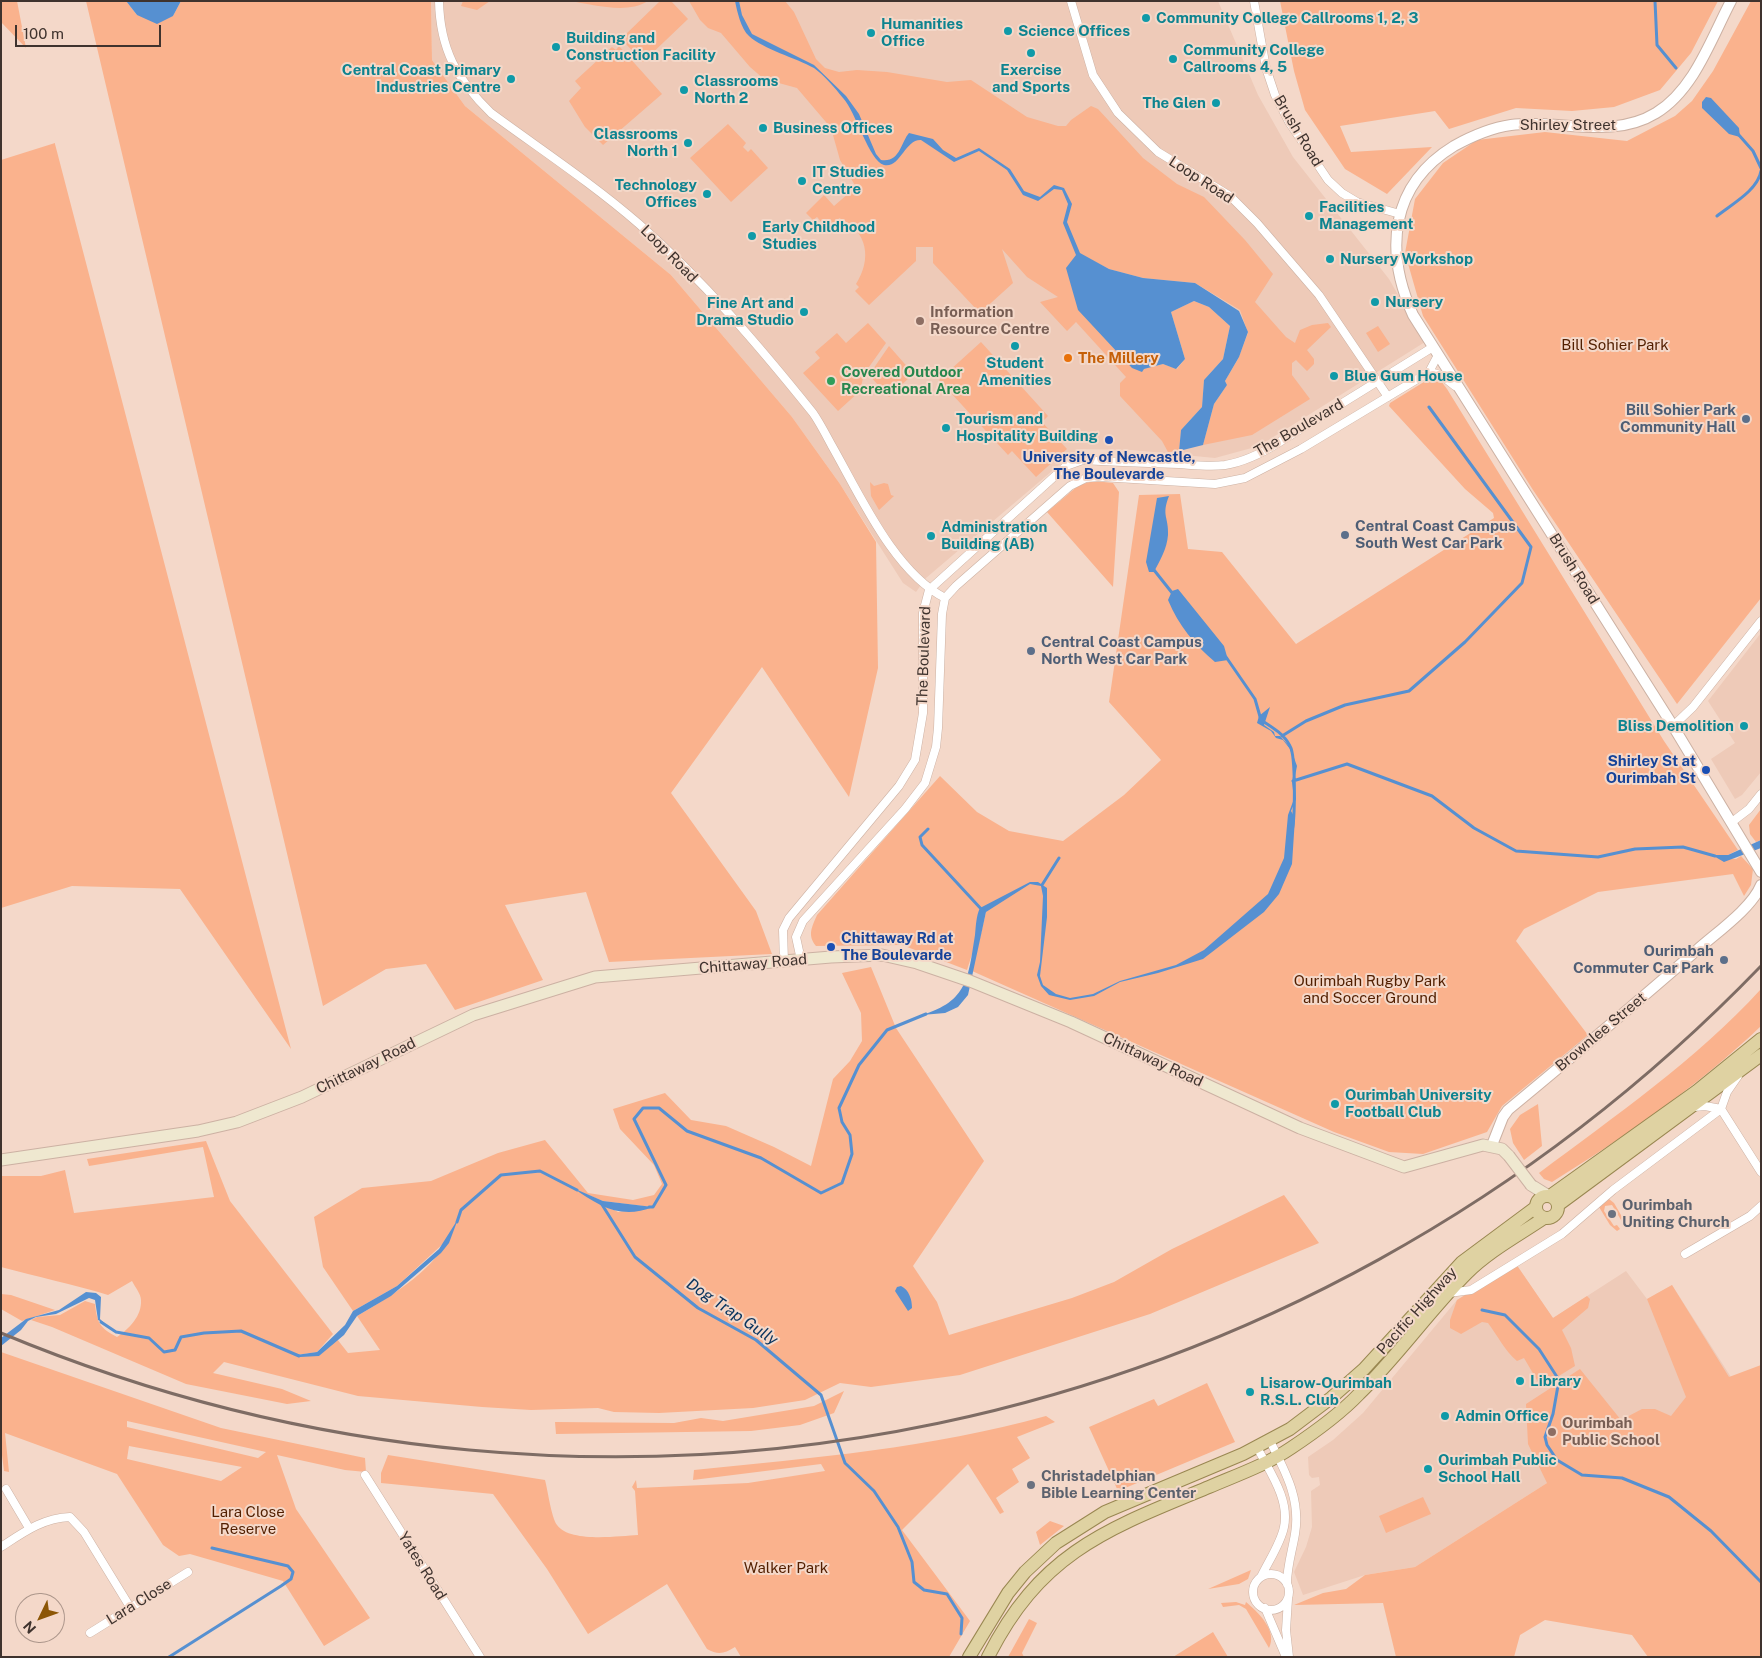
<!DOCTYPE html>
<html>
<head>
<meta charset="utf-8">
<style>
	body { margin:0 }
	#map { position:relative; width:1762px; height:1658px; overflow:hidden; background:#f4d8c9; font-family:"Public Sans",sans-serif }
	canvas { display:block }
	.frame { position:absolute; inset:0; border:2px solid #3f332e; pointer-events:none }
	.north { position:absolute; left:15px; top:1593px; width:50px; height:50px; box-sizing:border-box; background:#f4d8c9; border:1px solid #ac968b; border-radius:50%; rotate:228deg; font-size:14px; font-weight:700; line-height:20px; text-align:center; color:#3f332e }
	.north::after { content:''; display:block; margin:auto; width:18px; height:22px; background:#8c5606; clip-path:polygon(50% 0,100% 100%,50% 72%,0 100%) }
	.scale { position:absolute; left:15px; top:25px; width:146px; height:22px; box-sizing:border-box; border:2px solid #3f332e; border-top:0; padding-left:6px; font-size:15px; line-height:18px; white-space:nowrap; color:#3f332e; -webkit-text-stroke:4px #f4d8c9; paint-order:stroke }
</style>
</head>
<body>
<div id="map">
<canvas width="1762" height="1658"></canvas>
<div class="frame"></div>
<div class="north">N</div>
<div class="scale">100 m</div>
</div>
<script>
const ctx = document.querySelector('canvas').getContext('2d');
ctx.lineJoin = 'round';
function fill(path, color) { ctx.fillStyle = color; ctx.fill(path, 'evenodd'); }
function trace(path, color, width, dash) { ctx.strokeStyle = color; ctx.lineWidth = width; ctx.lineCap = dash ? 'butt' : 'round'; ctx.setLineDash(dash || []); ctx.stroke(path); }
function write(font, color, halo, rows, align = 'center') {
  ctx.font = font + ' "Public Sans",sans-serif'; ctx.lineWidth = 4; ctx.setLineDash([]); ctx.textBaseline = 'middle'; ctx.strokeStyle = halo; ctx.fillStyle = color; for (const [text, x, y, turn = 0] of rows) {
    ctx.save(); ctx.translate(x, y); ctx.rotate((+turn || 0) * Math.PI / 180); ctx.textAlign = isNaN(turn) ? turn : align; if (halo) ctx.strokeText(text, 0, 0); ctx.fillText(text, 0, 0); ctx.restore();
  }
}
const built = new Path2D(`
	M431 1H1218L1258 95 1293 157 1389 279 1425 342 1259 446 1215 458 1132 450 1078 449 926 578 916 592 903 583 840 484 792 417 671 275 465 106 432 60Z
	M1761 633V772L1742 795 1735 799 1711 759 1735 743 1708 701Z
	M1516 1264 1553 1318 1626 1271 1647 1299 1672 1285 1761 1424 1547 1483 1415 1567 1365 1575 1303 1595 1294 1572 1306 1547 1312 1527 1311 1491 1320 1485 1319 1477 1312 1478 1309 1475 1308 1457 1333 1440 1363 1413 1457 1300Z`);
const green = new Path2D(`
	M1 1H17L26 48 1 22Z
	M86 1H126L137 15 173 16 181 1H431L432 60 465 106 671 275 792 417 840 484 876 542 878 668 849 797 762 667 671 793 756 911 772 954 609 962 586 892 505 905 543 980 455 1010 426 964 386 969 323 1006Z
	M463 1H490L477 10 461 6Z
	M569 1H648C626 15 593 4 569 1Z
	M660 1H671L688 19 643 62 624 42 627 39 624 36Z
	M689 1H785L794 12 816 59 825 68 839 72 857 70 887 72 947 82 971 80 1027 117 1058 126H1066L1071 120 1091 106 1098 109 1143 158 1177 184 1204 197 1245 240 1273 274 1255 302 1286 337 1295 343 1300 330 1312 325 1328 323 1331 327 1307 350 1314 359V364L1307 371 1296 360 1292 363V375L1310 399 1252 435 1203 445 1214 404 1227 385 1225 381 1238 359 1248 333 1240 310 1195 283 1143 278 1109 269 1078 253 1144 369 1163 364 1177 369 1185 359 1171 312 1194 301 1209 307 1230 326 1223 359 1204 380 1202 407 1181 430 1179 451 1168 452 1162 441 1120 396V383L1126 377 1076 322 1067 331 1040 302 1058 297 1027 277 1002 249 1013 283 981 312 977 310 933 263V247H916V261L869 305 855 291 859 287 856 284C872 259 868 231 839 218L832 234 817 217 813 220 806 213 824 195 834 206 856 187 840 160 831 128 797 88 764 79 750 67 721 33 708 28 700 20Z
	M1280 1H1718L1691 53 1660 90 1614 107 1572 111 1516 108 1449 129 1435 111 1340 126 1351 152 1432 147 1387 194 1345 169 1305 110 1294 71Z
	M1751 1H1760L1761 3V598L1677 704 1533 490 1423 316 1405 253 1415 199 1443 163 1477 140 1545 132 1627 141 1675 116 1692 101 1713 71Z
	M619 46 662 94 603 145 585 127 569 101 581 88 575 81 612 47 616 50Z
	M728 124 746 143 743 147 748 152 751 149 768 168 731 202 690 158Z
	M55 143V144L291 1049 180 889 72 886 1 908V160Z
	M868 323 886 343 864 374 860 391 838 411 803 373 820 358 815 352 837 333 846 343Z
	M1378 326 1390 344 1378 352 1366 333Z
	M981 342 1048 416 1042 422 1067 449 1036 477 1012 451 1008 455 939 380Z
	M889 346 911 371 912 375 889 397 869 375Z
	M1433 379 1441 381 1447 389 1664 741 1738 850 1728 855 1713 856 1736 859 1741 856 1753 869 1751 885 1744 896 1733 874 1598 892 1524 929 1516 941 1588 1035 1502 1106 1487 1132 1423 1154 1389 1152 1334 1132 972 971 988 904 967 970 902 945 816 946C807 935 812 927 817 915L940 776 977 812 1009 831 1063 841 1124 795 1161 760 1109 702 1139 495 1180 494 1188 549 1222 552 1296 644 1494 518 1493 513 1465 489 1389 406 1390 403 1427 380Z
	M1094 481 1113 483 1119 492 1113 587 1047 512 1079 485Z
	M870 482 874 486 884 483 888 484 891 495 894 496 879 510 871 496Z
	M1761 809V840L1756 842 1750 834 1749 825Z
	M871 967 896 1028 984 1161 913 1266 937 1302 949 1335 1072 1298 1114 1282 1172 1249 1284 1195 1319 1243 1150 1314 960 1375 871 1387 840 1383 805 1400 753 1408 659 1413 614 1412 598 1408 531 1410 482 1407 358 1396 224 1362 213 1373 282 1389 311 1401 287 1404 186 1384 52 1327 31 1320 37 1317 60 1315 85 1301 95 1304C97 1323 100 1328 117 1337 129 1329 142 1316 141 1300 141 1294 135 1287 132 1281L108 1295C73 1284 37 1277 1 1267V1176H41L65 1170 74 1213 214 1197 203 1147 89 1166 87 1159 206 1141 230 1201 333 1334 317 1352 297 1355 319 1356 337 1339 348 1353 380 1350 357 1316C383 1301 435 1270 445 1242L397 1286 353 1311 323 1267 314 1217 362 1188 431 1181 498 1153 545 1140 588 1193 633 1200 654 1195 662 1184 654 1165 620 1129 613 1109 665 1093 691 1120 726 1126 774 1147 811 1166 833 1079 850 1061 862 1041 861 1013 842 973ZM576 1190 603 1201 651 1207 618 1212Z
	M1761 989V1026C1698 1086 1626 1136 1552 1182L1544 1179 1539 1173C1615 1116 1696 1060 1761 989Z
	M1538 1104 1542 1146 1524 1160 1513 1143 1510 1129 1520 1115Z
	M1609 1199 1614 1203 1625 1222 1624 1225 1612 1205 1605 1206 1604 1211 1614 1226 1617 1225 1620 1229 1617 1231 1610 1225 1599 1207Z
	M1516 1264 1553 1318 1587 1296 1590 1299 1588 1308 1562 1330 1571 1348 1575 1366 1541 1387 1524 1358 1517 1361C1504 1350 1498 1336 1488 1323L1482 1322 1461 1334 1450 1328V1320L1457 1300Z
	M1672 1285 1729 1377 1761 1365V1657H1648L1632 1635 1545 1620 1520 1635 1514 1657H1396L1383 1603 1294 1605 1323 1593 1346 1589 1365 1575 1415 1567 1547 1483 1528 1444 1526 1404 1580 1369 1621 1420 1642 1409H1655L1671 1416 1686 1397 1647 1299Z
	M1 1294 11 1295 55 1310 22 1321 1 1309Z
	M1 1352 221 1428 365 1458 366 1472 345 1470 277 1455 296 1509 370 1618 324 1646 283 1581 190 1554 179 1556 163 1545 117 1474 5 1433 9 1472 4 1471 1 1447ZM127 1422V1421L266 1452 258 1458 127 1427ZM129 1446 242 1467 221 1481 127 1459Z
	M1207 1383 1235 1442 1118 1491 1089 1427 1154 1399 1158 1406Z
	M844 1391 834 1413 800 1425 751 1431 556 1434 555 1422 674 1423 701 1418 723 1421 814 1406Z
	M1046 1416 1055 1422 1017 1437 1030 1458 1012 1469 1019 1482 996 1498 1004 1512 1000 1514 968 1464 902 1530 970 1621 949 1657H741L735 1647C724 1654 718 1655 707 1649L667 1584 588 1634 547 1569 493 1494 381 1483V1473L388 1455 545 1480C548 1491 551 1516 557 1525 570 1543 618 1536 638 1535L635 1491 632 1487 636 1480 637 1488 748 1483 825 1471 821 1464 693 1480 694 1470C813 1458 931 1448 1046 1416Z
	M1423 1497 1431 1514 1386 1533 1379 1516Z
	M1050 1521 1064 1526 1040 1545 1036 1532Z
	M1251 1570 1248 1579 1239 1584 1208 1589Z
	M1236 1602 1245 1605 1246 1602C1258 1612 1278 1631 1269 1648L1246 1609 1239 1605 1223 1607 1221 1603Z
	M1029 1619 1037 1623 1022 1653 1024 1657H1008Z
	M1213 1632 1228 1657H1173Z`);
const water = new Path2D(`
	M126 1H181L173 16 157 24 137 15Z
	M735 1H739L742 15 752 34 814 65 846 96 859 114 876 154 881 160C900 163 901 142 909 133L933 139 943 150 956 158 979 148 1010 169 1024 191 1040 197 1054 185 1064 188 1072 204 1067 222 1080 253 1109 269 1143 278 1195 283 1239 311 1248 332 1239 357 1225 381 1227 385 1214 404 1203 445 1179 451 1181 430 1202 407 1204 380 1223 359 1230 326 1209 307 1194 301 1171 312 1185 359 1176 369 1163 364 1144 369 1142 372 1132 368 1078 310 1066 268 1076 255 1063 223 1068 204 1062 190 1054 189 1038 201 1023 195 1007 170 979 151 954 162 921 140C905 139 900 169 884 165 869 161 856 112 843 98 835 88 824 75 814 68 796 58 763 49 749 36 741 29 737 11 735 1Z
	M1706 97 1711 98 1739 128 1740 137 1729 134 1702 108V102Z
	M1169 496C1161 516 1169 517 1168 535 1167 549 1160 560 1154 572H1149L1146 562 1157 498Z
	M1178 589 1224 646 1228 660 1215 662C1194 644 1179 626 1168 600L1172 591Z
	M1270 707 1264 725 1274 732 1275 736H1280L1290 747 1297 766 1294 781 1296 799 1291 811 1295 818 1292 864 1279 894 1264 912 1203 959 1158 973 1120 982 1094 996 1070 1000 1049 995 1041 986 1037 975 1040 962 1043 896 1041 886 1030 884 986 912 968 995 958 1007 945 1013 922 1015C968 1001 968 978 975 935 976 926 976 916 980 908L1030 882H1038L1047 888V917L1040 976 1043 985 1056 994 1070 998 1093 994 1120 981 1176 965 1204 950 1268 894 1284 858 1288 815 1294 799 1292 782 1295 765 1290 749 1283 740 1276 738 1271 731 1257 723 1259 716Z
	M1761 840V848L1724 862 1712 855H1728Z
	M573 1188 603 1201 653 1207C621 1220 599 1206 573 1188Z
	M458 1219 449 1243 441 1253 391 1296 357 1316 344 1335 319 1356 300 1357 296 1355 317 1352 345 1325 353 1311 397 1286 439 1249Z
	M901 1286C909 1290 912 1299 912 1308L908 1311 895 1291 897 1287Z
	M86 1292 96 1293 101 1297 100 1319 104 1323 98 1320 95 1300 89 1298 56 1314 36 1317 28 1321 21 1330 1 1346V1338L26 1319 59 1310Z`);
const stream = new Path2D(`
	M1655 1 1657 45 1676 68
	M1738 134 1753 151 1761 168
	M1717 216C1732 204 1758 190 1761 171
	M1154 570 1173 594
	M1226 657 1255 699 1261 720C1272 727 1284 734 1290 746 1296 756 1295 819 1292 831
	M1282 736 1306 721 1345 705 1409 691 1465 642 1522 583 1531 547 1429 407
	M1293 781 1347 764 1432 796 1474 828 1516 851 1598 857 1635 849 1683 847 1715 856
	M928 829 920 837 922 845 983 911
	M1042 885 1059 858
	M601 1203 635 1257 698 1308 756 1340 821 1395 845 1463 874 1491 898 1527 912 1562 914 1582 924 1590 947 1594 962 1618 961 1634
	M649 1207H653L666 1185 634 1119 643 1108H659L687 1131 761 1158 821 1193 842 1183 852 1154 850 1135 842 1122 839 1108 859 1065 887 1030 926 1014
	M457 1222 461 1210 501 1175 540 1171 577 1190
	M1482 1310 1505 1315 1539 1349 1559 1380 1553 1414 1545 1437 1547 1445 1557 1460 1582 1475 1622 1478 1669 1497 1711 1531 1761 1582
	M101 1322 116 1332 149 1338 164 1352 175 1350 181 1337 204 1333 241 1331 299 1356
	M169 1657 281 1586 291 1579 293 1572 288 1566 212 1548`);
const minor = new Path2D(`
	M439 1C440 49 457 80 491 113 540 149 593 184 639 224 703 280 760 347 813 413 820 423 826 435 832 446 860 495 894 572 945 598
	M1071 1 1093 75 1118 113 1158 152 1230 196 1257 223 1319 295 1388 397
	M1254 1 1266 68 1275 95 1289 122 1328 180 1342 193 1357 202 1400 214
	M1429 372 1441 375 1455 386
	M1673 726 1693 707 1761 621
	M1732 822 1749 809 1761 794
	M801 960 796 937 803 921 905 809 925 783 936 747 938 728 942 614 945 598 956 586 1070 486 1086 478 1101 477 1215 484 1245 478 1301 449 1429 372 1438 355
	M784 962 783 930 789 918 899 786 915 760 923 713V613L929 590 1066 466 1083 460C1115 462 1147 463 1179 464 1194 465 1210 467 1225 465 1244 462 1262 453 1278 443L1433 347
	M1694 1107 1705 1106 1721 1109 1761 1172
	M1721 1109 1727 1092 1738 1076
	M1685 1254 1750 1216 1761 1206
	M1449 1293 1471 1290 1562 1234 1613 1190 1721 1109
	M1270 1441C1285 1471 1301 1499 1295 1534 1292 1552 1287 1566 1287 1584
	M1257 1447C1269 1471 1290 1499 1284 1527 1281 1543 1268 1562 1261 1577
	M365 1475 480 1657
	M6 1489 29 1528
	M1 1547C24 1532 43 1518 70 1517L84 1532 130 1607
	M1253 1592a18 18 0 1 1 36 0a18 18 0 1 1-36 0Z
	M1288 1599 1286 1630 1289 1657
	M1265 1608 1286 1657
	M90 1633 188 1572`);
const tertiary = new Path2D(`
	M1731 1C1711 39 1694 90 1656 113 1612 140 1559 119 1511 125 1490 128 1472 136 1454 146 1390 185 1384 251 1413 315L1673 726 1761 872
	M1492 1145 1503 1117 1508 1110C1572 1057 1635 1004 1697 950 1716 933 1752 908 1761 885`);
const secondary = new Path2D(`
	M1 1160 198 1131 237 1122 302 1097 473 1015 595 977 831 957 882 955 917 963 970 981 1071 1022 1300 1128 1404 1167 1483 1145 1502 1149 1509 1156
	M1531 1185 1547 1195`);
const primary = new Path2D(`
	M1536 1207a11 11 0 1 1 22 0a11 11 0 1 1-22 0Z
	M1550 1196 1697 1091 1761 1039
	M1558 1205 1761 1055
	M969 1657 1008 1593 1025 1572 1056 1543 1105 1512 1243 1454 1290 1429 1331 1398 1364 1369 1462 1262 1536 1207
	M988 1657C1041 1552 1107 1529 1209 1487 1237 1475 1266 1465 1291 1448 1315 1432 1339 1415 1359 1394 1398 1356 1429 1311 1467 1273 1489 1251 1519 1235 1544 1218`);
const rail = new Path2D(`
	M1 1333C612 1588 1303 1441 1761 966`);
const secondaryBridge = new Path2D(`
	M1509 1156 1531 1185`);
const markers = [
	[1146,18,5,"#0f9aa8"],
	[1008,31,5,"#0f9aa8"],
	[871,33,5,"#0f9aa8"],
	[556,47,5,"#0f9aa8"],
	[1031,53,5,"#0f9aa8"],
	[1173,59,5,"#0f9aa8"],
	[511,79,5,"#0f9aa8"],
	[684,90,5,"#0f9aa8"],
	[1216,103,5,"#0f9aa8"],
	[763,128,5,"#0f9aa8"],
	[688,143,5,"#0f9aa8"],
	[802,181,5,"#0f9aa8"],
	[707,194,5,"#0f9aa8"],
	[1309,216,5,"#0f9aa8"],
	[752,236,5,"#0f9aa8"],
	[1330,259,5,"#0f9aa8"],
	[1375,302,5,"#0f9aa8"],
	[804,312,5,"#0f9aa8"],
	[920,321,5,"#8d6e63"],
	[1015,346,5,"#0f9aa8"],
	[1068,358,5,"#e8710a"],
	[1334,376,5,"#0f9aa8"],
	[831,381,5,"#2e9e5b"],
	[1746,419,5,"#5c6f8a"],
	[946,428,5,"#0f9aa8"],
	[1109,440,5,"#1a4fb4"],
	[1345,535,5,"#5c6f8a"],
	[931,536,5,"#0f9aa8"],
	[1031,651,5,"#5c6f8a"],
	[1744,726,5,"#0f9aa8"],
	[1706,770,5,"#1a4fb4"],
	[831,947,5,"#1a4fb4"],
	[1724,960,5,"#5c6f8a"],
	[1335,1104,5,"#0f9aa8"],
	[1612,1214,5,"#6b7280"],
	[1520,1381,5,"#0f9aa8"],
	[1250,1392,5,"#0f9aa8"],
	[1445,1416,5,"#0f9aa8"],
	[1552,1432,5,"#8d6e63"],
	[1428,1469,5,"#0f9aa8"],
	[1031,1485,5,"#6b7280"]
];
const cultureNames = [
	["Community College Callrooms 1, 2, 3",1156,18],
	["Humanities",881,24],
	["Office",881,41],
	["Science Offices",1018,31],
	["Building and",566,38],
	["Construction Facility",566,55],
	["Community College",1183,50],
	["Callrooms 4, 5",1183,67],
	["Central Coast Primary",501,70,"right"],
	["Industries Centre",501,87,"right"],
	["Exercise",1031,70,"center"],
	["and Sports",1031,87,"center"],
	["Classrooms",694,81],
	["North 2",694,98],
	["The Glen",1206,103,"right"],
	["Business Offices",773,128],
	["Classrooms",678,134,"right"],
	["North 1",678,151,"right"],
	["IT Studies",812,172],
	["Centre",812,189],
	["Technology",697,185,"right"],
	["Offices",697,202,"right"],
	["Facilities",1319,207],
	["Management",1319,224],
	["Early Childhood",762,227],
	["Studies",762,244],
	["Nursery Workshop",1340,259],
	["Nursery",1385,302],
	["Fine Art and",794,303,"right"],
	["Drama Studio",794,320,"right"],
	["Student",1015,363,"center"],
	["Amenities",1015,380,"center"],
	["Blue Gum House",1344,376],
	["Tourism and",956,419],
	["Hospitality Building",956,436],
	["Administration",941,527],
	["Building (AB)",941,544],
	["Bliss Demolition",1734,726,"right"],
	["Ourimbah University",1345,1095],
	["Football Club",1345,1112],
	["Library",1530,1381],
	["Lisarow-Ourimbah",1260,1383],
	["R.S.L. Club",1260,1400],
	["Admin Office",1455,1416],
	["Ourimbah Public",1438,1460],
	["School Hall",1438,1477]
];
const streetNames = [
	["Shirley Street",1568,125],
	["Brush Road",1298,131,59],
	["Loop Road",1201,180,33],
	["Loop Road",669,254,45],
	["The Boulevard",1299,428,-30],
	["Brush Road",1574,569,58],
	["The Boulevard",924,656,-88],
	["Chittaway Road",753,964,-5],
	["Brownlee Street",1601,1032,-40],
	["Chittaway Road",1153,1060,25],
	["Chittaway Road",366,1066,-26],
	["Pacific Highway",1417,1311,-48],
	["Yates Road",422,1566,58],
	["Lara Close",139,1602,-32]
];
const educationNames = [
	["Information",930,312],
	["Resource Centre",930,329],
	["Ourimbah",1562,1423],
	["Public School",1562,1440]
];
const parkNames = [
	["Bill Sohier Park",1615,345],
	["Ourimbah Rugby Park",1370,981],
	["and Soccer Ground",1370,998],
	["Lara Close",248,1512],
	["Reserve",248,1529],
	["Walker Park",786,1568]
];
const foodNames = [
	["The Millery",1078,358]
];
const leisureNames = [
	["Covered Outdoor",841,372],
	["Recreational Area",841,389]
];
const serviceNames = [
	["Bill Sohier Park",1736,410],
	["Community Hall",1736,427],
	["Central Coast Campus",1355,526,"left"],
	["South West Car Park",1355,543,"left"],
	["Central Coast Campus",1041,642,"left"],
	["North West Car Park",1041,659,"left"],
	["Ourimbah",1714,951],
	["Commuter Car Park",1714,968]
];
const transitNames = [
	["University of Newcastle,",1109,457],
	["The Boulevarde",1109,474],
	["Shirley St at",1696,761,"right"],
	["Ourimbah St",1696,778,"right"],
	["Chittaway Rd at",841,938,"left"],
	["The Boulevarde",841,955,"left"]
];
const worshipNames = [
	["Ourimbah",1622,1205],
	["Uniting Church",1622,1222],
	["Christadelphian",1041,1476],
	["Bible Learning Center",1041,1493]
];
const waterNames = [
	["Dog Trap Gully",732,1312,34]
];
fill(built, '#eecab8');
fill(green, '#fab28d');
fill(water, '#5690d1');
trace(stream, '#5690d1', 3);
trace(minor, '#ccb1a3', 9);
trace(tertiary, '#ccb1a3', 12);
trace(secondary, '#ccb1a3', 13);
trace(primary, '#998751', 14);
trace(minor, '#fff', 8);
trace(tertiary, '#fff', 10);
trace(secondary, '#efe8d0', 11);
trace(primary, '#dfd2a2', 12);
trace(rail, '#7e6c64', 3);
trace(secondaryBridge, '#ccb1a3', 13, []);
trace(secondaryBridge, '#efe8d0', 11);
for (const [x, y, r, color] of markers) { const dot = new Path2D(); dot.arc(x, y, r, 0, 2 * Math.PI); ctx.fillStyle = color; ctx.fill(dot); trace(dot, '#f4d8c9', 2); }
write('bold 15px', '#0d838f', '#f4d8c9', cultureNames, 'left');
write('15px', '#3f332e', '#f4d8c9', streetNames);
write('bold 15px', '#785e54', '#f4d8c9', educationNames, 'left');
write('15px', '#521f00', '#f4d8c9', parkNames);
write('bold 15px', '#c56008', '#f4d8c9', foodNames, 'left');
write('bold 15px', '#27864d', '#f4d8c9', leisureNames, 'left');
write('bold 15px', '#4e5e75', '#f4d8c9', serviceNames, 'right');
write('bold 15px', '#164399', '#f4d8c9', transitNames);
write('bold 15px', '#5b616d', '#f4d8c9', worshipNames, 'left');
write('italic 16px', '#09345e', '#f4d8c9', waterNames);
</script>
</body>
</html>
